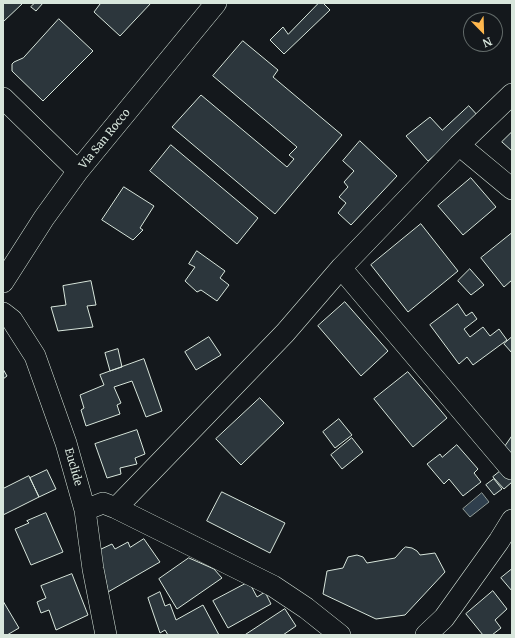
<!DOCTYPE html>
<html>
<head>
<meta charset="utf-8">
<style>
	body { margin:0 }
	#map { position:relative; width:515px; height:638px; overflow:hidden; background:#14181c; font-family:Merriweather,serif }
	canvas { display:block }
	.frame { position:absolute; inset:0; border:4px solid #d8e6dc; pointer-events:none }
	.north { position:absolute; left:463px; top:12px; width:40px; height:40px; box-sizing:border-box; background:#14181c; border:1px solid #626a69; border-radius:50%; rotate:157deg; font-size:11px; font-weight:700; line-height:16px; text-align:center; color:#d8e6dc }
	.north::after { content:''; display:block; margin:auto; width:14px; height:18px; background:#ffb74d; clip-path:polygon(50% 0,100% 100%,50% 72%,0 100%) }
</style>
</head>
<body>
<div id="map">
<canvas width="515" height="638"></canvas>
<div class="frame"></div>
<div class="north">N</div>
</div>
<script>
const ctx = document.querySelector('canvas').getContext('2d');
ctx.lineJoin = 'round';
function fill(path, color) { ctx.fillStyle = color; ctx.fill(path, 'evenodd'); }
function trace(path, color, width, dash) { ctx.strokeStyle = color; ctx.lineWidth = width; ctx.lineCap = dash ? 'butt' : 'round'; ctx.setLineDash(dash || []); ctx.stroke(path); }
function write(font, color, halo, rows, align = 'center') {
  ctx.font = font + ' Merriweather,serif'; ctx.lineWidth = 3; ctx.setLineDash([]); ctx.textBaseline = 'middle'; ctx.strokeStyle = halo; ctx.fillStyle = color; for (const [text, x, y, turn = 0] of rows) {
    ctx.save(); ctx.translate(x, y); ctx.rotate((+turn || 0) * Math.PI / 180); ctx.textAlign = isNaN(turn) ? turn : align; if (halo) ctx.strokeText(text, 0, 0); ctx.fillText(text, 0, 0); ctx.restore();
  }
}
const water = new Path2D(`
	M482 493 489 502 470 517 463 509Z`);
const building = new Path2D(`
	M3 3H21L22 4 3 22Z
	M35 3H43L36 11 31 7Z
	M99 3H151L120 36 94 12 100 4Z
	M319 3H323L330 10 284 54 270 40 283 27 288 34Z
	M59 19 93 51 43 101 12 71V64L14 62 23 58Z
	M243 41 278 70 273 77 342 135 275 214 172 127 201 95 287 167 294 159 289 155 297 147 213 76Z
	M469 106 479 117 428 161 406 136 430 117 442 130Z
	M512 132V151L502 142Z
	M360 141 397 176 351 225 338 213 346 203 339 197 348 187 344 182 354 171 343 161Z
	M171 145 258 218 237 244 150 171Z
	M471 178 496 207 463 235 438 206Z
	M124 187 154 206 140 228 143 230 133 240 102 220Z
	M421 224 458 271 408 312 371 265Z
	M512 233V280L504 287 481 258Z
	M197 251 225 271 220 278 229 285 217 301 201 290 197 292 185 281 195 267 189 264Z
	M470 269 484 285 471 295 458 281Z
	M91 281 96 305 87 306 93 327 58 331 51 307 66 305 63 286Z
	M345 302 388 351 361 376 318 326Z
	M458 304 466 316 472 312 477 319 464 329 470 337 483 327 490 336 499 329 507 340 473 365 467 357 459 364 430 325Z
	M209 337 221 355 196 370 185 352Z
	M512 337V353L504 344Z
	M118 349 122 367 110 371 105 353Z
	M144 359 162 411 146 417 132 381 114 387 121 403 117 405 120 414 86 426 81 410 84 408 80 395 104 385 100 375Z
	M3 369 7 376 3 379Z
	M408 372 447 418 413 447 374 399Z
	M260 398 284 423 241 465 216 439Z
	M339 419 352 435 335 448 323 432Z
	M137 430 145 454 135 458 137 464 120 468 121 474 107 478 95 444Z
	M512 436V458L504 448Z
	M352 438 363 452 342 469 331 455Z
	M457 445 478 469 474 473 481 482 463 496 449 479 444 484 427 464 440 454 442 457Z
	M503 469 512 480V482L504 489 493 477Z
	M47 470 56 489 39 497 30 478Z
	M29 476 39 497 3 515V489Z
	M494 479 502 489 494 495 486 485Z
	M222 492 285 523 270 553 207 521Z
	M46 513 63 552 31 565 15 529 29 523 27 521Z
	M144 539 160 562 108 592 99 550 112 544 115 549 128 542 130 547Z
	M406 547 412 548 417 551 420 555 435 553 445 572 405 615 376 619 323 594 327 571 343 568 348 557 357 555 363 557 367 563 395 558 403 549Z
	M189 558 214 569 222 578 177 609 159 579Z
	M512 569V591L501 578Z
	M72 574 88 615 56 630 49 610 41 613 37 602 46 598 41 586Z
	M249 582 257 597 265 592 271 604 228 628 213 601Z
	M493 591 507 609 495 620 501 628 492 635H483L466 614Z
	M160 592 165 606 170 604 176 620 203 605 219 635H168L165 630 160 633 148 598Z
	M3 601 19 628 7 635H3Z
	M285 609 296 626 283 635H245Z`);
const minor = new Path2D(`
	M3 98 78 171
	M459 145 512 189
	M341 268 511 469
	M3 282 44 218 78 171 216 3
	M3 313 12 320 35 356 66 443 85 510 93 569 106 635
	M116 508 285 333 341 268 459 145 512 94
	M85 510 103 503 116 508 273 586 306 608 340 635
	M426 635 444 618 499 541 512 520`);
const streetNames = [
	["Via San Rocco",105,139,-51],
	["Euclide",73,467,74]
];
fill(water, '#2f3f4d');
trace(water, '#939e99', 1);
fill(building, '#2c363c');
trace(building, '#d8e6dc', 1);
trace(minor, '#d8e6dc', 22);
trace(minor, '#14181c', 21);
write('11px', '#d8e6dc', '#14181c', streetNames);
</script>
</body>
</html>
